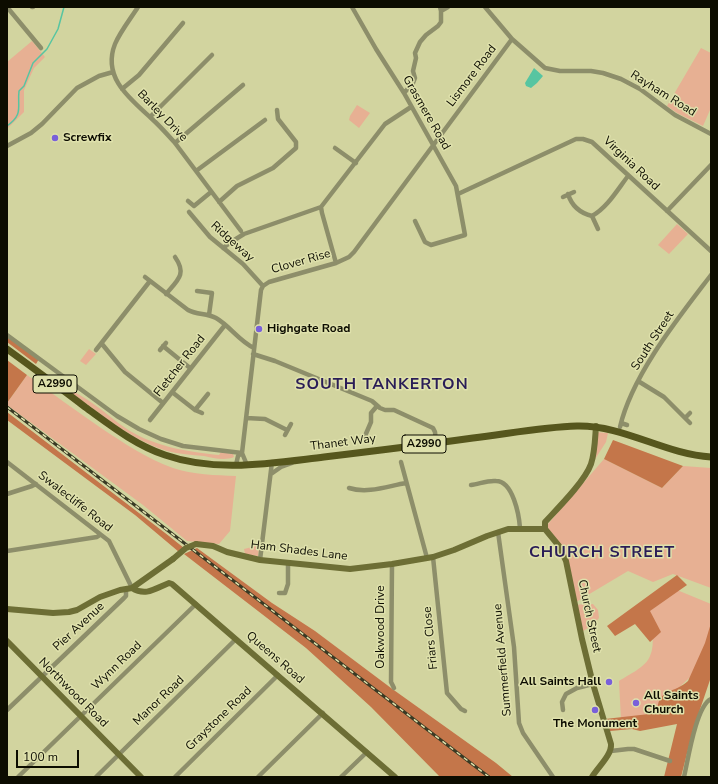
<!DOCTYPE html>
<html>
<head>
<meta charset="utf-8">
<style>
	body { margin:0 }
	#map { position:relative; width:718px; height:784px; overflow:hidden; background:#d2d49f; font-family:"Nunito Sans",sans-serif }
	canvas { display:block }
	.frame { position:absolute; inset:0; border:8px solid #0c0c00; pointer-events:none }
	.scale { position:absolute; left:16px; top:750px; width:63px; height:18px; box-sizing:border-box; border:2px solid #0c0c00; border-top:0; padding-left:5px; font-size:12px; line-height:14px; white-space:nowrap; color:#0c0c00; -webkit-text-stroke:3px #dfe1ac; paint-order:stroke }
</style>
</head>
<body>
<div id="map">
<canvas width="718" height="784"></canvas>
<div class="frame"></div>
<div class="scale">100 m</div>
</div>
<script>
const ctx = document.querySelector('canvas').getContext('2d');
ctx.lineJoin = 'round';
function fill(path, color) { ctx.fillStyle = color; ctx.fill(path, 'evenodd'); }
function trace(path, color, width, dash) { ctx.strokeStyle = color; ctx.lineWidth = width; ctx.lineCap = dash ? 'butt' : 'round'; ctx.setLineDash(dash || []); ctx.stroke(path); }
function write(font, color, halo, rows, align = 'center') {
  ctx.font = font + ' "Nunito Sans",sans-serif'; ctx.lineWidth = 3; ctx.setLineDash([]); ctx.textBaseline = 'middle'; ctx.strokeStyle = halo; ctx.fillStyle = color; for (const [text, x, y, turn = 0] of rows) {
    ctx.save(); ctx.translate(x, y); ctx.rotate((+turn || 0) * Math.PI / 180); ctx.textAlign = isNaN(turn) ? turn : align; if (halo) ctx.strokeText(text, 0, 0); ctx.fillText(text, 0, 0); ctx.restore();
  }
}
const green = new Path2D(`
	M32 41 45 57 34 68 24 90V112L7 129V62Z
	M701 48 711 53V110H710L703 126 677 113 667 106Z
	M357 105 370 113 359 128 349 120 350 116Z
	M677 224 688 234 669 254 658 245Z
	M89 349 96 354 86 365 80 361Z
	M27 375C52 393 76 411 101 428 124 443 147 459 173 468 193 475 216 475 236 476L230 531 219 544 187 541 143 505 7 405V403Z
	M63 387C70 390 77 393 83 397 100 407 114 421 130 431 157 447 189 452 219 455L221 452 233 454 234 457C225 461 213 458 204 456 192 455 179 454 167 451 128 439 97 410 63 387Z
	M595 432 608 433 606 442 590 467Z
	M604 459 662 488 683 466 711 468V588L673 574 653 582 628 571 576 602 563 549 548 528V524Z
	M260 542 258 556 245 554 244 549 252 547Z
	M677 590 711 604V629L702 666 671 695 662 721 621 720 619 681C628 675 646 667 650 656 656 643 651 625 648 612Z
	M585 604H593L598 610 599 618 594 624 580 633 575 605Z`);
const forest = new Path2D(`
	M7 336 39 359 36 364 7 342Z
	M7 360 27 375 7 403Z
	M7 412 169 536 184 548 179 552 135 515 7 420Z
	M613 440 683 466 662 488 604 459Z
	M197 548 272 603 315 631 391 688 496 763 513 777H440L371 707 306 648 184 554Z
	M677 575 687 585 650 611 661 632 650 642 635 624 615 636 607 626Z
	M711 623V677L693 730 681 777H664L677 724 640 731 632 729 610 731 605 719 658 713C655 689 676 693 688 681L705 643Z`);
const water = new Path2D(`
	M534 68 543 76 537 83 531 88 526 86 525 83Z`);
const stream = new Path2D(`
	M7 126C24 114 17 107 19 91L24 86 33 63 47 49 58 29 64 7`);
const street = new Path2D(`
	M7 7 41 48
	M32 7H33
	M138 7C131 18 120 32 115 44 102 77 129 98 151 118 160 126 167 134 175 143L241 231
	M352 7 376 49 404 93 456 186 465 235
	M485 7 512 39 545 68 560 71H591L603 73 621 79 640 89 675 115 711 134
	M441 11 448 7
	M122 89 139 75 183 23
	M404 93 413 83 415 78 413 71 416 58 415 53 420 42 426 35 438 26 441 22V11L440 7
	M150 117 212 55
	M175 143 243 85
	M7 146 31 133 42 124 77 88 99 76 113 72
	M335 148 356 163
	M196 171 265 120
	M458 194 576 139H583L592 142 711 251
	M568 194C572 207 580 213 592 216 607 208 618 189 628 176
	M563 197 574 192
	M188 201 194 206 211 192
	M219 202 237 186 273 168 296 148V142L278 119 277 110
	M667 211 711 165
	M189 212 210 237 243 264 263 286
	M592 216 598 229
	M415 221 425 242 431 245 465 235
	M223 248 231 242 244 234 321 207
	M336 263 322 213 321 207 385 124 411 107
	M145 277 188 310C197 315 207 313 216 318 230 326 239 341 254 348
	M197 291 212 293 209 315
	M166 294C178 280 187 274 175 257
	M7 335 117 416 139 429 161 439 183 446 242 453
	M102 344 125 372 163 403
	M163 346 190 368
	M96 350 150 281
	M160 350 166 343
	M253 354 275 361 372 401 380 408 385 410H394L433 428 435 432 436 443
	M638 381 664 397 690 423
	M172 392 195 410 202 413
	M195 410 208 394
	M246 418 265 419 287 430
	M685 418 690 413
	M150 420 225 325
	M621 423 627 425
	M620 427C632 375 679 317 711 275
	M285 435 291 424
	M365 436 371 422V413L377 406
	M7 462 109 541 132 588
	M401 462 427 558
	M236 465 238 456 242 453
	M247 465 242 453 261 290 263 286 269 282 336 263 349 257 354 252 512 39
	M271 474 281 467 292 463
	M471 485C479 484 488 480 496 481 513 481 519 515 520 528
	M349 488C368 494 388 486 406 483
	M7 494 32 486 36 484
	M498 532 514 647 519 723 523 733 553 777
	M7 551 97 537 100 535
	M433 557 447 693 461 709 465 711
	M260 560 272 462
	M392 564 391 682 394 688
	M279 593H285L288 584V563
	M7 710 123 599 126 596V590
	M563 710 562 702 566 694 577 688 593 684
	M611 751 628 749H634L670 761
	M18 777 196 604
	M96 777 236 639
	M175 777 278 675
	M258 777 323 713
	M341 777 367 752
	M684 777C688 760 696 706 711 699`);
const secondary = new Path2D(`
	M196 544 213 546 227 552 260 560 350 569 392 564 433 557 454 550 487 536 508 529H545
	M132 588C146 597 156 588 169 583L172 584 395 777
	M7 609 53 613 69 612 77 610 100 597 120 590 132 588 173 559
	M7 641 141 777
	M592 777C598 767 612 755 611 744L593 684 582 639 566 561 559 546 545 529V522C558 508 585 481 591 464 595 452 595 438 596 426`);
const primary = new Path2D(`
	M7 349C33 368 59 387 85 407 110 425 135 445 165 455 216 473 272 463 324 457 374 451 423 445 473 438 507 434 542 427 577 426 624 425 664 454 711 457`);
const rail = new Path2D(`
	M7 407 489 777`);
const secondaryBridge = new Path2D(`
	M173 559 186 548 196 544`);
const markers = [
	[55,138,4,"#7960da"],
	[259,329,4,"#7960da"],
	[609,682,4,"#7960da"],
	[636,703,4,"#7960da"],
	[595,710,4,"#7960da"]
];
const shields = [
	[55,384,44],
	[424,444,44]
];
const shieldNames = [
	["A2990",55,384],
	["A2990",424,444]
];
const streetNames = [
	["Lismore Road",472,76,-53],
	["Rayham Road",663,94,32],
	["Grasmere Road",426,113,60],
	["Barley Drive",162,116,46],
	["Virginia Road",631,164,43],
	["Ridgeway",232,242,42],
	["Clover Rise",301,262,-16],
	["South Street",653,341,-57],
	["Fletcher Road",180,366,-52],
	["Thanet Way",343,443,-7],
	["Swalecliffe Road",75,502,38],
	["Ham Shades Lane",299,551,7],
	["Church Street",589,616,78],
	["Pier Avenue",79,627,-43],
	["Oakwood Drive",381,627,-90],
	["Friars Close",431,638,-96],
	["Queens Road",275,658,41],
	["Summerfield Avenue",503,660,-95],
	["Wynn Road",117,666,-44],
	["Northwood Road",73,693,45],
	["Manor Road",159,701,-44],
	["Graystone Road",219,719,-44]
];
const poiNames = [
	["Screwfix",63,138],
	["Highgate Road",267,329],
	["All Saints Hall",601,682,"right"],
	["All Saints",644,696],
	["Church",644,710],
	["The Monument",595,724,"center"]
];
const districtNames = [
	["SOUTH TANKERTON",382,385],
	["CHURCH STREET",602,553]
];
fill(green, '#e7b093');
fill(forest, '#c4764a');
fill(water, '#57c5a1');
trace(stream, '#57c5a1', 1.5);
trace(street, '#8d8e6a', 4.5);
trace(secondary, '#6d6e35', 6);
trace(primary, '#56561d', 7);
trace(rail, '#393a24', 3);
trace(rail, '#dfe1ac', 1.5, [4.5]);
trace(secondaryBridge, '#6d6e35', 6);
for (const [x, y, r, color] of markers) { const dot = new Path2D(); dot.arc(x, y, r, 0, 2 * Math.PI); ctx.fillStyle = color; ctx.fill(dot); trace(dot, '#dfe1ac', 1.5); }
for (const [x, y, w] of shields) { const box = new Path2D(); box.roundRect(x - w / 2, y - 9, w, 18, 3); ctx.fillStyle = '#dfe1ac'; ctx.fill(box); trace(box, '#0c0c00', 1); }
write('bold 11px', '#0c0c00', null, shieldNames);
write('12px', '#0c0c00', '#dfe1ac', streetNames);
write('bold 12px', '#0c0c00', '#dfe1ac', poiNames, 'left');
ctx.letterSpacing = '1px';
write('bold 16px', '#2a1d57', '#dfe1ac', districtNames);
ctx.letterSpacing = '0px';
</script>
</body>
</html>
